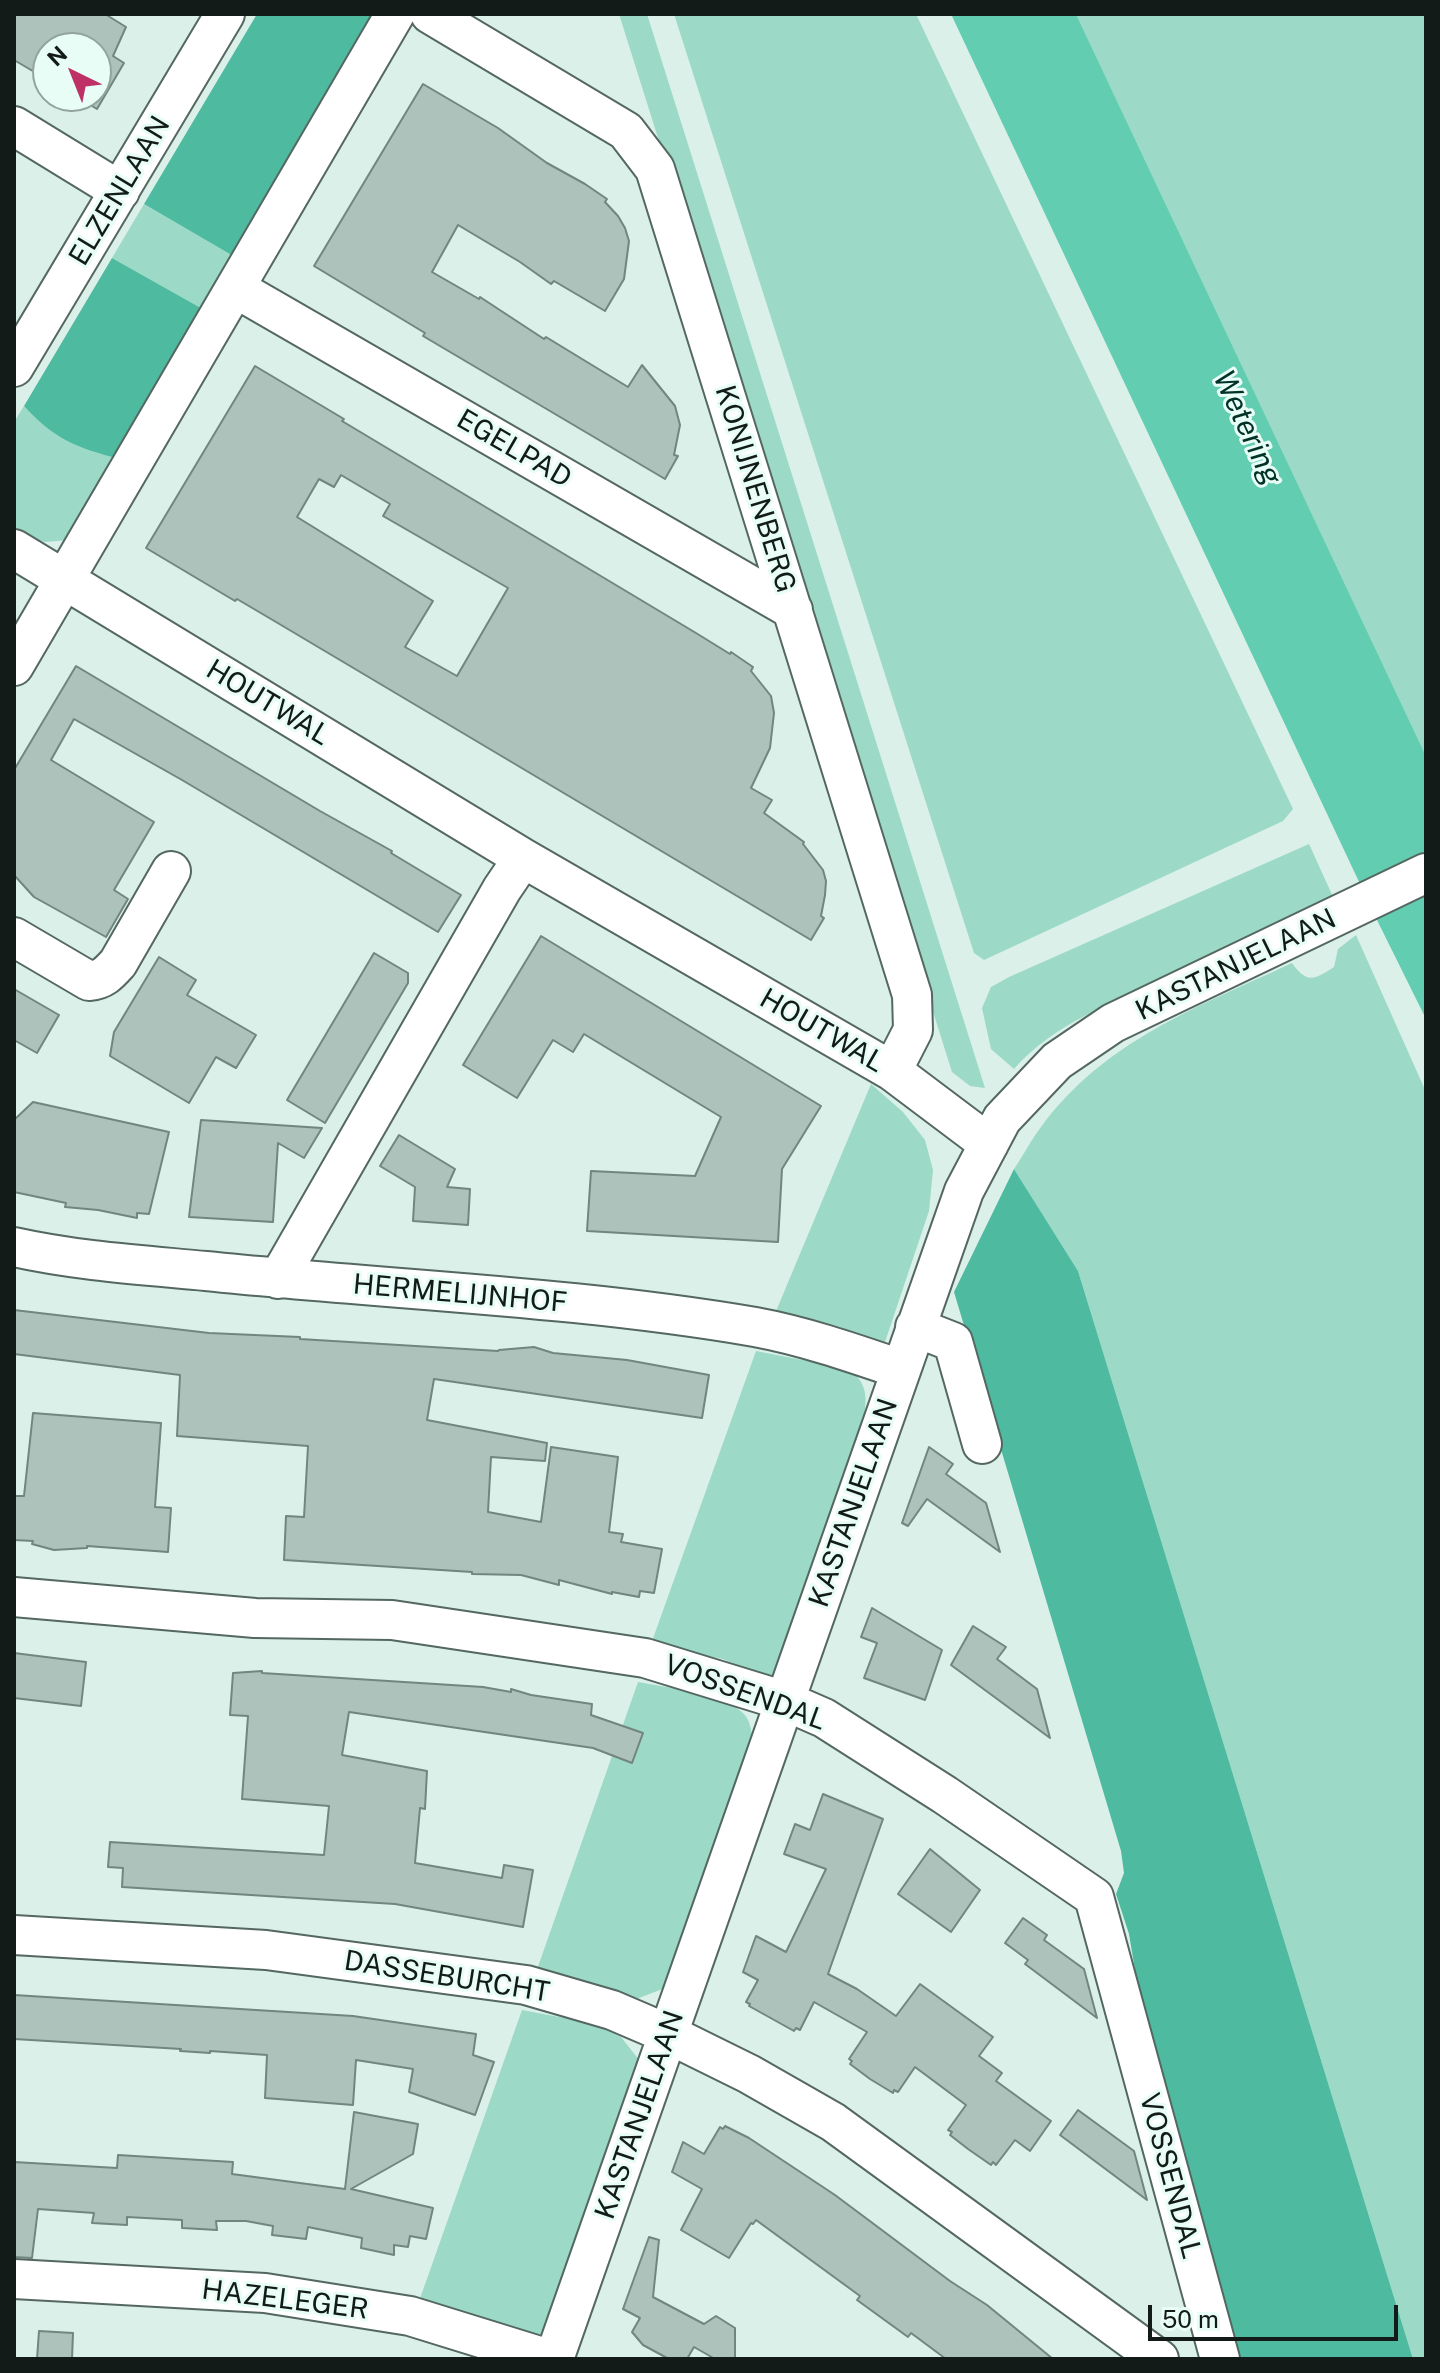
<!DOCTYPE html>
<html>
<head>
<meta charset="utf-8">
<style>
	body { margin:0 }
	#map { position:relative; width:1440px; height:2373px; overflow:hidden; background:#dbf0e9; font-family:"Public Sans",sans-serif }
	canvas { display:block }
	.frame { position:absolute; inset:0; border:16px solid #131b18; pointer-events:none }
	.north { position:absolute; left:32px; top:32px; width:80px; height:80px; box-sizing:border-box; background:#e8fdf6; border:2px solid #93a39d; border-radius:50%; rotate:317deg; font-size:22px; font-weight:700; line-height:32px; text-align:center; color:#131b18 }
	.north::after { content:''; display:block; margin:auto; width:28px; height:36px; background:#bd3167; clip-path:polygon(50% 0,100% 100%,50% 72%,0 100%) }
	.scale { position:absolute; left:1148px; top:2305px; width:250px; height:36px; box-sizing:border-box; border:4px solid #131b18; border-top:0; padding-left:10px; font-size:24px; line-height:28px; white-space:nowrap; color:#131b18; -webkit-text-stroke:6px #e8fdf6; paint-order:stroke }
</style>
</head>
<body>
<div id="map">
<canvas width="1440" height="2373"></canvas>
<div class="frame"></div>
<div class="north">N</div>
<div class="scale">50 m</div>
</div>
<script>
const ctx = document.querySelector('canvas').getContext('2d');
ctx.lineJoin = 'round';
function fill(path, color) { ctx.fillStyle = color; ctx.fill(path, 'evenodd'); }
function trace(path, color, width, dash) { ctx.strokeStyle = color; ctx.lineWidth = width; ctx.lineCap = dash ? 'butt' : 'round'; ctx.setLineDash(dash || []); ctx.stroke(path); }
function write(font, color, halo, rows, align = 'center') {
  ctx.font = font + ' "Public Sans",sans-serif'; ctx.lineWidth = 6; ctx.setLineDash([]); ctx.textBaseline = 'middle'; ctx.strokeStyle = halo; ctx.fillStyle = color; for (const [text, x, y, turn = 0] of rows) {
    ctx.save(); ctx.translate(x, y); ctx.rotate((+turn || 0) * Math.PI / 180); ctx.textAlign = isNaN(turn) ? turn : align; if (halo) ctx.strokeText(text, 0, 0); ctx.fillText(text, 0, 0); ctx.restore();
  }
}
const green = new Path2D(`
	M619 14H647L985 1088 970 1086 952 1072Z
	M674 14H916L1293 809 1283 821 984 960 974 953Z
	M1076 14H1426V756Z
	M144 204 240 260 208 312 112 258Z
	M24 406C54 439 76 448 120 459L70 540 45 542 14 534V422Z
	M1309 844 1334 899C1278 925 1222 951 1166 978 1114 1002 1053 1024 1014 1069L991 1049 982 1008 991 987 1009 977Z
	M1356 935 1426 1092V2359H1413L1078 1271 1014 1169C1023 1156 1031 1140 1041 1127 1105 1040 1198 1007 1292 963 1307 984 1314 980 1334 967L1338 949Z
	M871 1084 903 1112 925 1140 933 1170 929 1211 883 1348 774 1316Z
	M756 1351 849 1369C872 1387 865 1403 863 1429L776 1677 767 1679 723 1659 651 1644Z
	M638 1682C668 1688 718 1692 742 1712 751 1720 751 1731 753 1741L665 1988 634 2000 534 1978Z
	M522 2010 591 2023 621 2037 640 2061 544 2333 530 2337 417 2307Z`);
const forest = new Path2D(`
	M257 14H378L240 260 144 204Z
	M112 258 208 312 120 459C76 448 54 439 24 406Z
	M1014 1169 1078 1271 1413 2359H1240L1137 1982 1129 1934 1116 1894 1124 1873 1121 1851 954 1292Z`);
const water = new Path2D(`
	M951 14H1076L1426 756V1019L1376 918Z`);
const building = new Path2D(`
	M14 14H105L126 27 113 56 124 63 97 109 75 96H96V48H48V80L14 60Z
	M423 84 498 128 547 163 585 184 607 199 605 202 618 216 625 228 629 241 624 279 605 311 554 281 551 284 520 262 458 225 432 272 479 299 480 297 544 339 546 337 628 387 642 365 675 406 680 425 674 455 678 456 665 479 423 336 425 333 314 266Z
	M255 366 344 419 342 421 696 633 730 654 731 652 753 667 751 671 771 696 774 713 770 748 751 788 772 800 764 813 804 842 803 844 823 870 826 881 825 895 821 916 824 918 811 940 276 622 237 599 235 601 146 548ZM341 475 390 504 383 516 508 588 457 676 405 647 433 601 297 517 319 479 334 487Z
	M76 666 320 811 392 851 391 853 461 895 438 932 182 780 74 719 51 760 154 822 114 890 128 899 106 937 34 897 14 875V770Z
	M541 936 821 1106 782 1169 778 1242 587 1231 591 1171 695 1176 721 1117 584 1034 573 1052 553 1040 517 1098 463 1065Z
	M374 953 408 973V983L325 1123 287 1100Z
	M159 957 196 980 187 995 256 1035 236 1068 216 1057 189 1103 110 1056 114 1032Z
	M14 989 59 1015 37 1053 14 1040Z
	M33 1102 169 1132 149 1214 137 1213V1218L98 1210 65 1207 66 1203 14 1192V1120Z
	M201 1120 322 1128 304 1158 278 1143 273 1222 189 1217Z
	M399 1135 455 1169 447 1187 470 1189 468 1225 413 1221 415 1187 380 1166Z
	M14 1310 209 1333 300 1337V1339L498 1351 499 1350 534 1347 553 1353 627 1360 709 1375 702 1418 434 1379 427 1420 547 1443 545 1461 491 1457 488 1512 541 1522 551 1447 618 1457 609 1532 623 1534 621 1542 662 1549 654 1593 640 1591 639 1597 612 1592V1594L559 1580V1585L521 1575 472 1574V1572L284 1560 286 1516 304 1517 308 1446 177 1436 180 1375 14 1354Z
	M33 1413 161 1423 155 1507 171 1508 168 1552 87 1546V1548L54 1550 32 1544 33 1541 14 1540V1496H24Z
	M929 1447 953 1464 946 1474 986 1503 1000 1552 927 1499 908 1526 902 1523Z
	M872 1608 942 1650 925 1700 864 1678 877 1643 861 1637Z
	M973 1626 1006 1647 997 1659 1037 1689 1050 1738 951 1665Z
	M14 1653 86 1662 81 1706 14 1698Z
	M262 1671V1673L483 1687 511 1692V1689L531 1695 592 1704 591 1715 643 1733 632 1763 593 1748 349 1712 342 1755 427 1771 425 1809 420 1808 415 1863 502 1878 504 1865 533 1870 523 1927 395 1904 122 1887 123 1868 108 1867 110 1842 324 1855 329 1806 242 1799 248 1716 230 1715 233 1673Z
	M823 1794 883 1819 828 1974 857 1989 896 2016 920 1984 993 2037 979 2056 1002 2073 996 2081 1051 2121 1030 2151 1015 2140 996 2165 993 2162 991 2165 968 2149 950 2135 952 2132 948 2130 966 2105 915 2067 898 2092 894 2090 893 2093 870 2079 850 2064 852 2061 849 2059 867 2032 814 2002 800 2030 796 2028 794 2031 749 2006 750 2004 746 2002 758 1980 743 1972 756 1936 786 1952 826 1869 784 1854 795 1824 810 1830Z
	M930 1849 980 1890 951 1932 898 1894Z
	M1023 1918 1047 1935 1044 1940 1084 1969 1097 2018 1025 1964 1028 1960 1005 1943Z
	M14 1995 353 2016 476 2034 473 2055 494 2062 475 2115 409 2092 413 2069 356 2060 353 2105 265 2098 267 2055 210 2051V2053L180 2051 181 2049 14 2039Z
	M1078 2110 1134 2151 1147 2200 1060 2135Z
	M354 2112 418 2124 413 2154 351 2189 433 2208 426 2239 410 2236 408 2247 394 2245V2255L361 2248 362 2238 308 2227 306 2239 272 2235 273 2226 246 2221H216L217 2230 200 2229 182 2228V2220L127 2217V2225L92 2223 94 2213 38 2209 32 2258 14 2257V2162L117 2168 118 2155 233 2162 232 2174 345 2189Z
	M725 2126 749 2138 835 2195 950 2281 987 2305 1053 2359H946L911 2333 908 2337 857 2300 860 2296 756 2220 753 2224 751 2223 729 2258 681 2230 702 2189 672 2172 683 2142 704 2154 720 2127 723 2129Z
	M649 2237 659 2240 653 2297 704 2324 716 2316 735 2328V2359H715L694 2347 687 2359H669L643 2345 632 2332 640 2318 623 2309Z
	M39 2331 73 2333 72 2359H37Z`);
const street = new Path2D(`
	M430 14 626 131 655 169 912 995 913 1030 892 1071
	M14 126 120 191
	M235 288 793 610
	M14 367 225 14
	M14 549 523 858 892 1071 989 1144
	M14 666 395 14
	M14 937 89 981C103 980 109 973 118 963L171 871
	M14 1247C77 1261 142 1265 206 1271 389 1290 574 1296 755 1327 804 1336 853 1353 900 1369
	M278 1279 502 889 523 858
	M915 1327 953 1342 982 1444
	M14 1597 255 1618 392 1620 645 1658 785 1701 824 1718 945 1795 1094 1897 1220 2359
	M14 1935 266 1950 526 1985 612 2010 668 2034 749 2074 833 2122 1159 2359
	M14 2279 265 2293 410 2316 549 2359
	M554 2359 964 1191 1002 1119 1057 1061 1113 1023 1426 873`);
const streetNames = [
	["ELZENLAAN",120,191,-59],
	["EGELPAD",514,449,30],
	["KONIJNENBERG",755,489,73],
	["HOUTWAL",268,703,31],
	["KASTANJELAAN",1236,965,-26],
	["HOUTWAL",822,1031,30],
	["HERMELIJNHOF",460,1294,5],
	["KASTANJELAAN",854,1503,-71],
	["VOSSENDAL",745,1693,20],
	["DASSEBURCHT",447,1977,9],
	["KASTANJELAAN",640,2115,-71],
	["VOSSENDAL",1170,2176,75],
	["HAZELEGER",285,2300,7]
];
const waterNames = [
	["Wetering",1247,428,65]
];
fill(green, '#9cd9c7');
fill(forest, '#4eba9f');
fill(water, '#63cdb1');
fill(building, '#adc2bb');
trace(building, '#72857f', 2);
trace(street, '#546761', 42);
trace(street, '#fff', 38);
write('28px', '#131b18', '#e8fdf6', streetNames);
write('italic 30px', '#003227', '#e8fdf6', waterNames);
</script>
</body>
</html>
